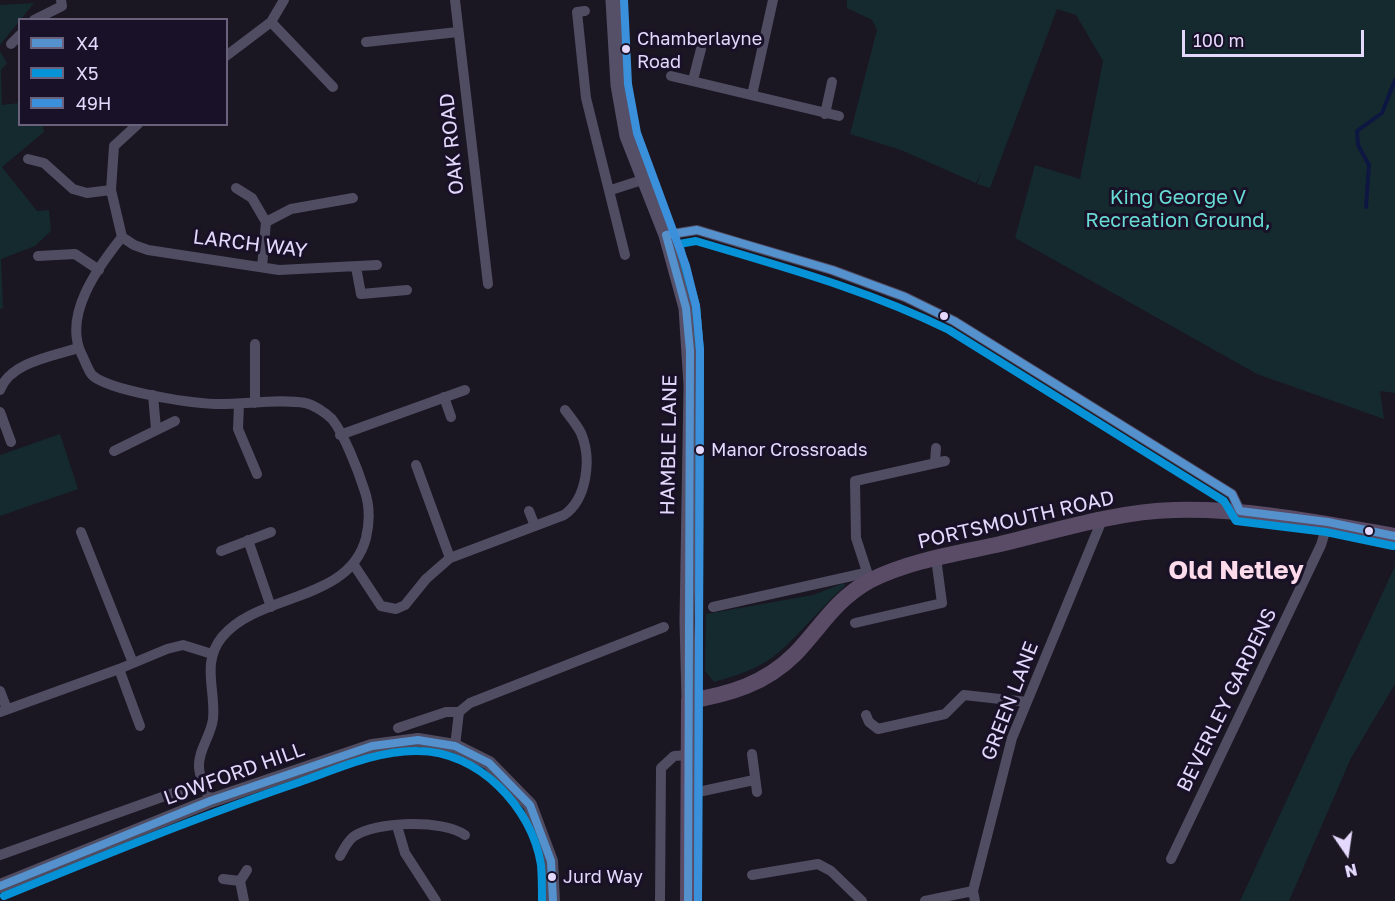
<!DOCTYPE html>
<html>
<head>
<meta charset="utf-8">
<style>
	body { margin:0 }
	#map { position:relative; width:1395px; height:901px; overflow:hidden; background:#1a1622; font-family:"Golos Text",sans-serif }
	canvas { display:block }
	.legend { position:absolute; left:18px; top:18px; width:210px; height:108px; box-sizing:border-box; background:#191127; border:2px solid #6a617d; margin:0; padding:8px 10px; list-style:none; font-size:18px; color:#e4d9fd }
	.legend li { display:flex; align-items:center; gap:12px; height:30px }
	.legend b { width:30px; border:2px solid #6a617d }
	.north { position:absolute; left:1317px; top:823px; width:60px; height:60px; -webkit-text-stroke:4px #191127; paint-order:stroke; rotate:167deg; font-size:16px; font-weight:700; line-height:24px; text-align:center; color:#e4d9fd }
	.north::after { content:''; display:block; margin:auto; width:21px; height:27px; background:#e4d9fd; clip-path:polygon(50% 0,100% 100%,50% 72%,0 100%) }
	.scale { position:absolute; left:1182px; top:30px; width:182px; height:27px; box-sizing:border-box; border:3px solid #e4d9fd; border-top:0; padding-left:8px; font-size:18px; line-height:21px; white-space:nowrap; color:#e4d9fd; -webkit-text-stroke:4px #191127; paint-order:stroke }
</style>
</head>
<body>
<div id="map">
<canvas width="1395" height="901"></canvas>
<ul class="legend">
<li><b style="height:8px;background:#5491cd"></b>X4</li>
<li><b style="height:8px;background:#0692d6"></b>X5</li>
<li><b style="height:8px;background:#3a90db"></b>49H</li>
</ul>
<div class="north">N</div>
<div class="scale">100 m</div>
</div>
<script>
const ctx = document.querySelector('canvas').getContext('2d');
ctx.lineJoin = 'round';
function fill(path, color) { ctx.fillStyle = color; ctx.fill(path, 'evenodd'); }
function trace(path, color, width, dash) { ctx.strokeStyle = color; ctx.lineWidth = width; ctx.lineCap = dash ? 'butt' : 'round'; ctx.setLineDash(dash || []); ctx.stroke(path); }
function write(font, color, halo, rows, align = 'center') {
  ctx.font = font + ' "Golos Text",sans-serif'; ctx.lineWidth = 6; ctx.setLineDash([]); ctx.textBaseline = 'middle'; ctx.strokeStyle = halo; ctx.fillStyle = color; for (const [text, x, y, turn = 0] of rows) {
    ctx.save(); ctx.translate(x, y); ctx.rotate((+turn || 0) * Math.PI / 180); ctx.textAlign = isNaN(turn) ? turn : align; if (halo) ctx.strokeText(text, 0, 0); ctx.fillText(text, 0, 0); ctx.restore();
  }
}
const green = new Path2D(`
	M847 0H1395V393L1380 391 1384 419 1257 374 1015 238 1035 165 1080 179 1103 61 1076 15 1057 9 990 188 977 184 982 170 976 183 901 150 850 134 877 30 872 20 847 8Z
	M34 3 0 45V5Z
	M0 51 7 63 1 70 2 105 19 103 20 124 43 125 44 132 2 167 37 211 49 210 51 231 35 246 1 259 3 308 0 309Z
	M60 434 78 489 0 516V455Z
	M1395 566V684L1351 758 1289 901H1240Z
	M844 583 845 586C821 607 802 632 778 653 761 668 735 676 714 682L705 671 706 614 813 595Z`);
const stream = new Path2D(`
	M1366 207 1369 165 1358 145 1357 131 1382 113 1395 80`);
const minor = new Path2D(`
	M455 0 488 284
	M585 11 577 12 586 98 625 255
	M34 20 62 6 61 0
	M271 22 333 87
	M366 42 458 32
	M11 44 20 35
	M226 56 271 22 284 0
	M671 76 839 116
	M693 80 701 49
	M752 95 773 0
	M825 114 832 82
	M28 159 44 163 73 189 87 193 111 190
	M236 188 252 198 266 222
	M611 190 642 180
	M666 235 697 230 740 243 832 270 905 297 954 321 1232 494 1240 511
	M122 237C98 267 62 316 82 355 85 361 88 370 92 375 109 391 190 403 215 404 241 405 280 398 305 403 314 405 326 413 332 419 344 434 358 470 364 489 370 505 370 521 366 538 349 603 259 592 222 637 201 663 216 690 213 719 211 736 198 750 199 767 199 777 206 790 210 801
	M122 237 134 245 148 250 279 270 377 265
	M122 237 111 190 114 146 138 124
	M38 256 75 254 99 270
	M262 267 266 222 291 209 353 198
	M356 267 361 294 407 290
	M255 344V403
	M0 390C10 362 54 356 78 348
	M153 395 156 429
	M444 397 451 417
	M239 404 238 429 257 474
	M0 412 11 442
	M340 435 465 390
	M114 451 175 421
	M935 462 936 448
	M416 465 450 558
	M529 511 535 526
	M81 532 133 663
	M248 540 271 607
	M221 551 271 532
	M354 565 381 606 396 609 405 605 426 579 450 558 564 515C587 499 592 459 581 433 577 425 571 418 565 410
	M870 581 856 538 855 481 945 461
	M713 607 865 573
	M855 623 942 603 936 558
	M119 669 140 726
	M0 691 7 709
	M0 712 119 669 167 649 183 645 212 654
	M866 715 869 722 878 729 945 714 964 695 1027 702
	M398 728 446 712H459
	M455 746 459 712 470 703 664 627
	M752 754 757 792
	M689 794 754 780
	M397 826 405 853 436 901
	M0 855 204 782
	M340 856C344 849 347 842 353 837 375 821 443 819 465 835
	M1171 859 1321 545 1328 522
	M752 875 818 864 831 871 862 901
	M223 879 240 881
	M244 901 240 881 247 870
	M660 901 661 768 674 756 689 755
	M925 901 973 891
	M975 901 973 891 1012 738 1102 520`);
const tertiary = new Path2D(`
	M0 886 210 801 372 746 418 740 455 746 489 763 530 805 551 861 553 901`);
const secondary = new Path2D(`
	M613 0 618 85 627 136 666 235 686 308 691 385 687 621 689 701`);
const primary = new Path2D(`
	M688 901 689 701C730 694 765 684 795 654 821 627 835 600 869 581 908 561 954 554 996 545 1051 532 1118 511 1174 510 1249 508 1321 523 1395 536`);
const bus1 = new Path2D(`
	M0 886 210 801 372 746 418 740 455 746 489 763 530 805 551 861 553 901
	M688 901 690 351 686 308 666 235 697 230 832 270 905 297 954 321 1232 494 1240 511 1328 522 1395 536`);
const bus2 = new Path2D(`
	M4 896C102 856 200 816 300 782 337 769 378 750 418 751 478 751 532 807 541 865 542 877 542 889 542 901
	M698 901 700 351 696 306 679 244 696 241C783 267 868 290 949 330L1224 501 1236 521 1326 532 1393 546`);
const bus3 = new Path2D(`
	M624 0 628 84 637 133 686 266 696 306 700 350 698 901`);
const markers = [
	[626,49,5,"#e4d9fd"],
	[944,316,5,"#e4d9fd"],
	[700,450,5,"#e4d9fd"],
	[1369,531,5,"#e4d9fd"],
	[552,877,5,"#e4d9fd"]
];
const busNames = [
	["Chamberlayne",637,39],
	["Road",637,62],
	["Manor Crossroads",711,450],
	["Jurd Way",563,877]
];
const streetNames = [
	["OAK ROAD",452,144,-96],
	["LARCH WAY",250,244,7],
	["HAMBLE LANE",669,445,-89],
	["PORTSMOUTH ROAD",1016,520,-13],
	["BEVERLEY GARDENS",1227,700,-64],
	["GREEN LANE",1010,701,-69],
	["LOWFORD HILL",234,774,-20]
];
const parkNames = [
	["King George V",1178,198],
	["Recreation Ground,",1178,221]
];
const districtNames = [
	["Old Netley",1236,571]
];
fill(green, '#152a2f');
trace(stream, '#0e1741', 4);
trace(minor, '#504c62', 10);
trace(tertiary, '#504c62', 14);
trace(secondary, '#564f68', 15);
trace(primary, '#5a4c67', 16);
trace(bus1, '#5491cd', 8);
trace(bus2, '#0692d6', 8);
trace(bus3, '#3a90db', 8);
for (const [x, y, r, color] of markers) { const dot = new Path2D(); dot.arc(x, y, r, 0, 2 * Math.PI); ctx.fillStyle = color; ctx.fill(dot); trace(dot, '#191127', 2); }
write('18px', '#e4d9fd', '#191127', busNames, 'left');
write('20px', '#e4d9fd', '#191127', streetNames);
write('20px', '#67dbd4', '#191127', parkNames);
write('bold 26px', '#fddbea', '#191127', districtNames);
</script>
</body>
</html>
